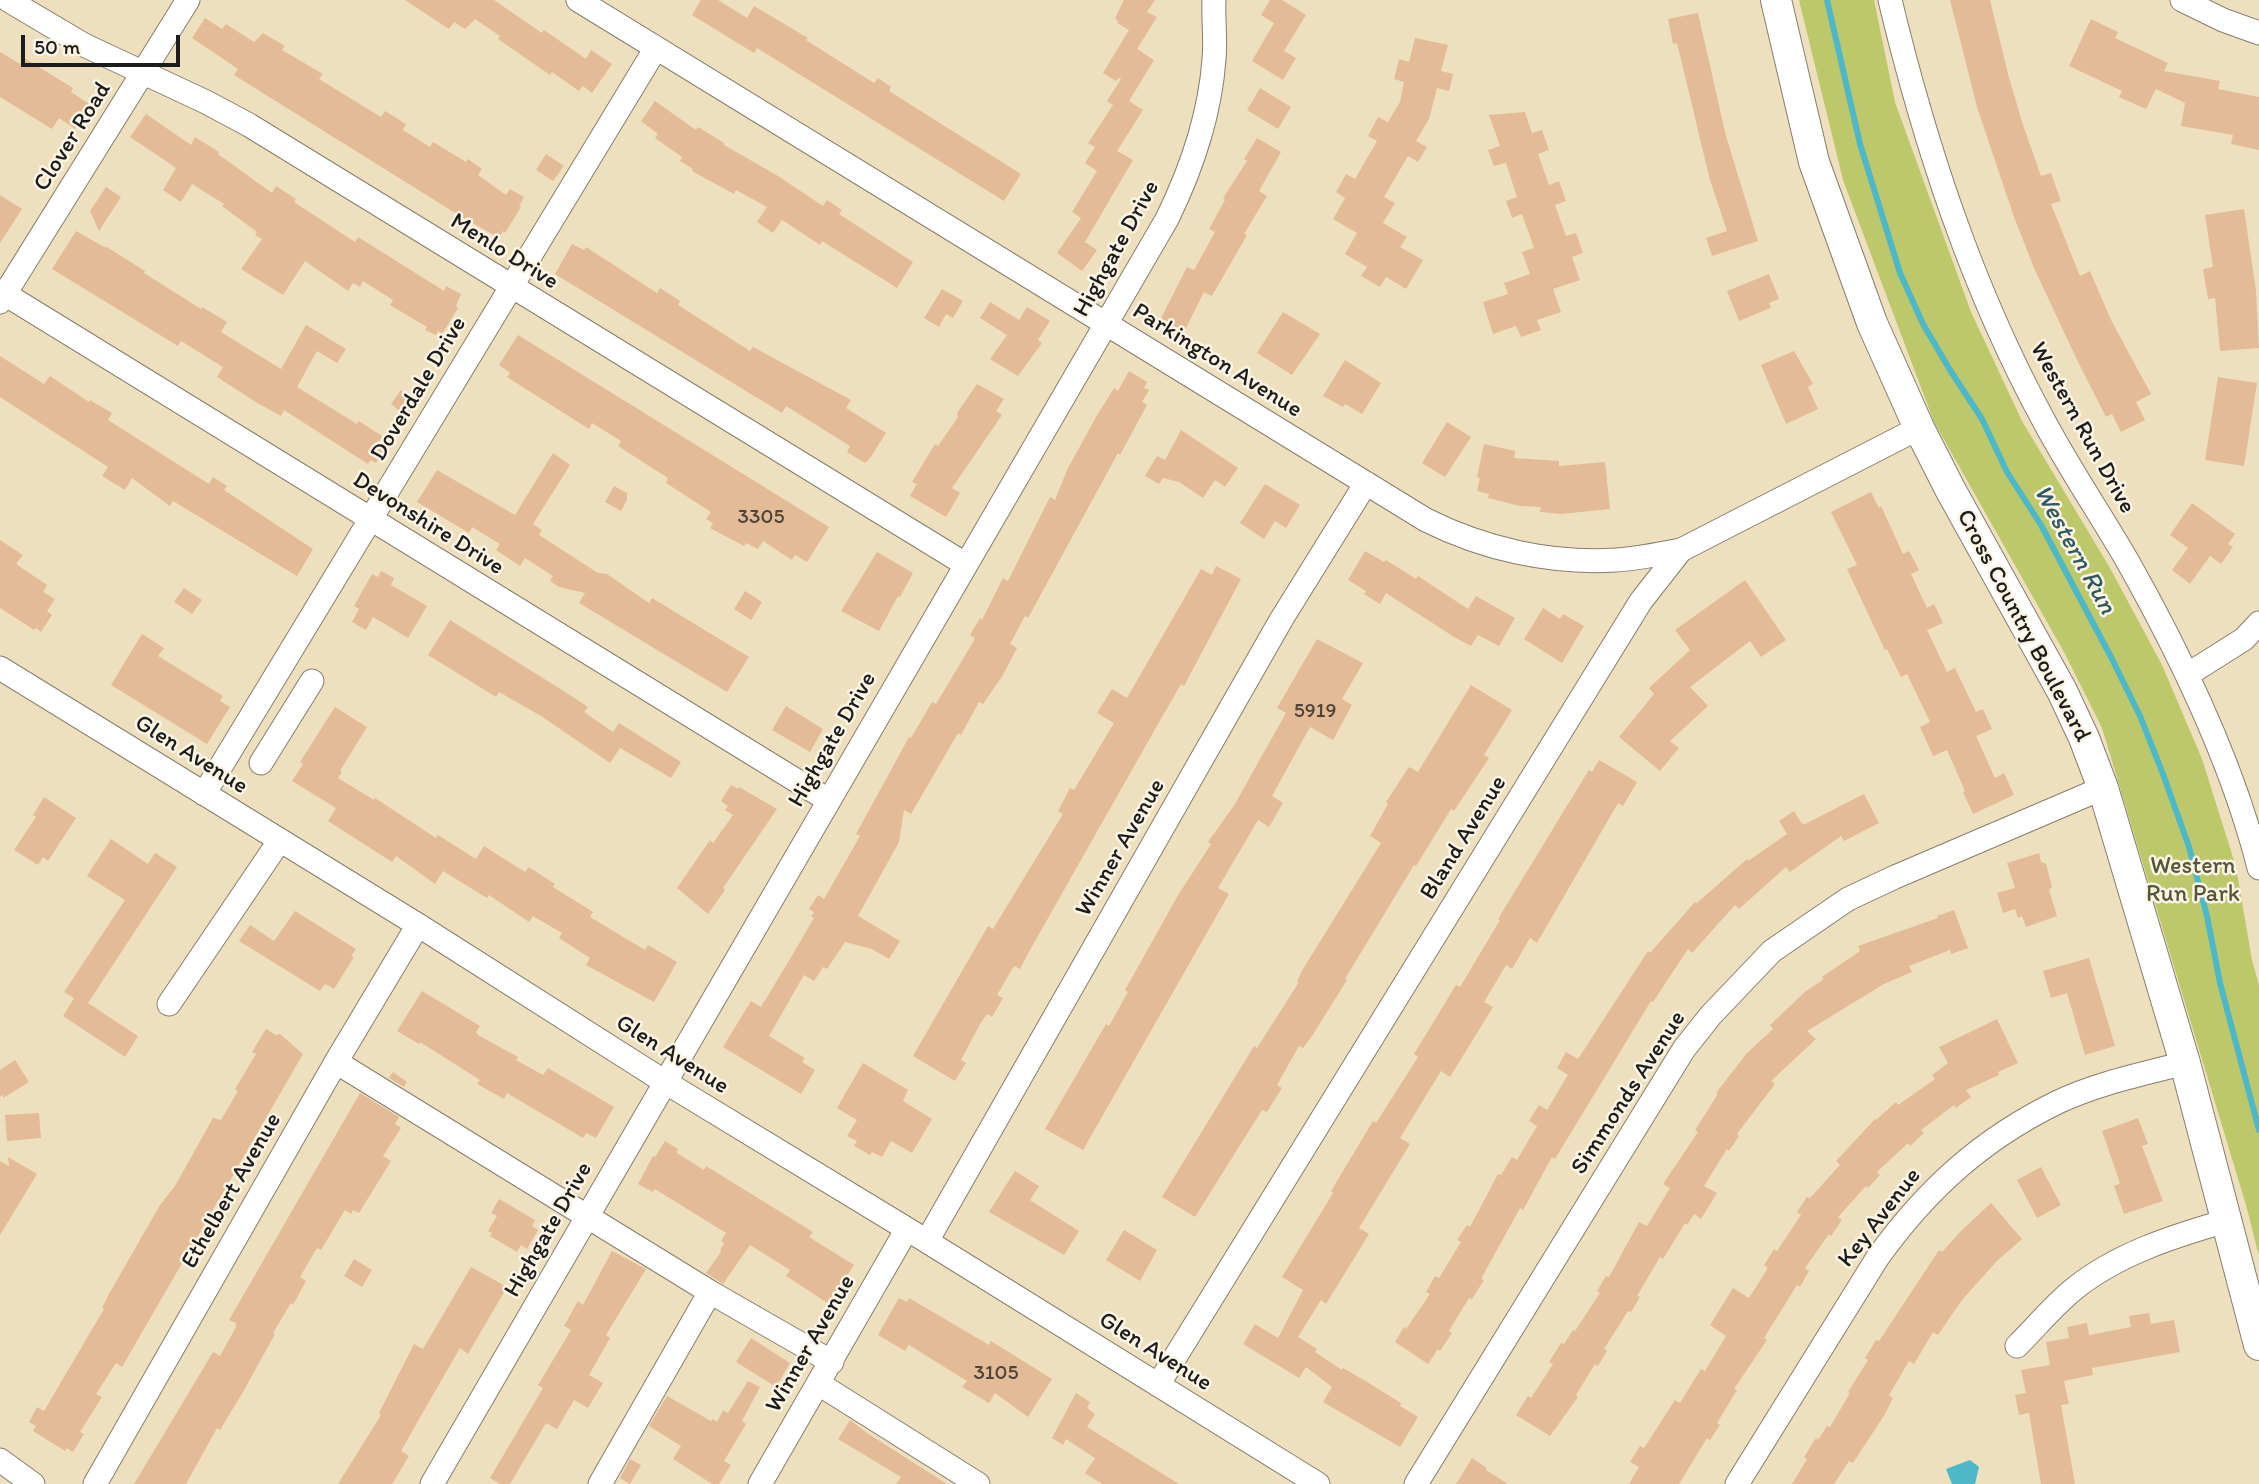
<!DOCTYPE html>
<html>
<head>
<meta charset="utf-8">
<style>
	body { margin:0 }
	#map { position:relative; width:2259px; height:1484px; overflow:hidden; background:#eee0bf; font-family:Itim,sans-serif }
	canvas { display:block }
	.scale { position:absolute; left:21px; top:35px; width:159px; height:32px; box-sizing:border-box; border:4px solid #1c1c1c; border-top:0; padding-left:9px; font-size:21px; line-height:24px; white-space:nowrap; color:#1c1c1c; -webkit-text-stroke:5px #fcf5e5; paint-order:stroke }
</style>
</head>
<body>
<div id="map">
<canvas width="2259" height="1484"></canvas>
<div class="scale">50 m</div>
</div>
<script>
const ctx = document.querySelector('canvas').getContext('2d');
ctx.lineJoin = 'round';
function fill(path, color) { ctx.fillStyle = color; ctx.fill(path, 'evenodd'); }
function trace(path, color, width, dash) { ctx.strokeStyle = color; ctx.lineWidth = width; ctx.lineCap = dash ? 'butt' : 'round'; ctx.setLineDash(dash || []); ctx.stroke(path); }
function write(font, color, halo, rows, align = 'center') {
  ctx.font = font + ' Itim,sans-serif'; ctx.lineWidth = 5; ctx.setLineDash([]); ctx.textBaseline = 'middle'; ctx.strokeStyle = halo; ctx.fillStyle = color; for (const [text, x, y, turn = 0] of rows) {
    ctx.save(); ctx.translate(x, y); ctx.rotate((+turn || 0) * Math.PI / 180); ctx.textAlign = isNaN(turn) ? turn : align; if (halo) ctx.strokeText(text, 0, 0); ctx.fillText(text, 0, 0); ctx.restore();
  }
}
const green = new Path2D(`
	M1799 0H1874L1895 102 1971 312 2022 421 2110 568 2162 665 2202 759 2236 867 2252 960 2259 985V1256L2246 1205 2102 728 2064 652 1934 422 1843 180Z`);
const water = new Path2D(`
	M1970 1460 1979 1467 1975 1484H1952L1946 1469Z`);
const stream = new Path2D(`
	M1827 0 1860 144 1900 273 1923 324 1950 370 1982 419 2007 472 2041 525 2111 657 2140 716 2163 774 2189 847 2207 916 2220 983 2259 1130`);
const building = new Path2D(`
	M405 0H494L542 33 544 30 586 59 591 50 612 64 592 93 583 86 579 91 552 72 550 75 498 39 500 36 475 19 465 29 454 22 449 29Z
	M701 0H718L747 18 754 6 808 38 806 40 874 83 878 78 891 87 889 91 1021 174 1004 201 757 48 754 53 692 15Z
	M1124 0H1155L1147 12 1157 17 1137 49 1154 60 1129 101 1143 110 1117 151 1133 160 1085 242 1097 250 1082 271 1057 253 1081 218 1072 212 1097 171 1085 163 1095 147 1088 143 1113 105 1107 101 1121 79 1119 78 1116 81 1103 73 1129 30 1117 23 1118 21 1115 18Z
	M1270 0H1282L1306 15 1284 51 1296 58 1283 80 1252 61 1274 23 1261 15Z
	M1950 0H1990L2008 74 2023 125 2041 176 2051 173 2061 201 2051 204 2080 276 2090 271 2111 320 2151 394 2136 402 2145 420 2121 432 2112 414 2106 417 2078 362 2034 268 2014 217 1977 107Z
	M1698 13 1726 136 1758 241 1712 256 1706 238 1727 231 1710 180 1677 43 1673 44 1668 19Z
	M205 18 222 29 226 24 254 42 263 33 285 46 282 50 323 74 319 79 381 117 385 111 406 124 403 130 430 147 433 142 466 162 468 159 482 169 478 175 506 195 510 189 524 197 519 206 521 207 505 233 503 231 499 238 460 216 234 75 238 69 192 38Z
	M2091 19 2118 32 2115 38 2168 63 2164 71 2220 81 2218 89 2259 97V150L2231 144 2233 135 2181 126 2185 103 2156 89 2146 109 2119 97 2122 91 2069 66Z
	M1415 38 1448 45 1441 71 1453 74 1449 91 1437 88 1429 119 1416 141 1427 147 1418 162 1408 156 1384 197 1395 203 1383 223 1407 237 1400 247 1423 260 1406 289 1386 277 1380 287 1361 276 1367 267 1345 254 1357 233 1333 219 1345 198 1336 192 1346 174 1355 179 1377 141 1368 136 1378 117 1388 122 1400 102 1404 82 1394 79 1399 59 1409 62Z
	M0 52 20 64 24 58 73 88 71 92 91 105 75 129 59 118 52 129 0 97Z
	M1260 88 1291 107 1278 129 1247 110Z
	M655 101 696 130 698 127 724 143V145L778 176 823 206 827 200 842 210 839 214 913 262 897 288 822 241 820 245 782 220 773 233 757 222 767 207 736 190 734 194 692 171 693 169 680 161 682 157 655 138 658 134 641 121Z
	M1525 112 1532 133 1542 130 1549 150 1538 154 1549 185 1559 181 1566 201 1555 205 1566 236 1576 233 1583 253 1572 257 1580 280 1553 289 1561 312 1537 320 1541 330 1521 337 1516 326 1493 334 1483 302 1508 294 1504 283 1530 274 1522 252 1534 248 1522 214 1512 218 1506 201 1517 197 1506 163 1494 166 1488 150 1500 146 1489 115Z
	M146 114 191 145 195 137 219 152 218 154 272 193 276 186 296 199 294 202 355 242 358 237 441 289 444 291 446 286 461 294 456 306 458 308 442 334 438 331 436 335 425 330 427 327 390 305 393 300 363 281 360 287 353 283 348 291 305 261 283 295 241 269 262 239 255 235 257 232 222 206 224 204 192 184 181 202 163 190 176 168 130 137Z
	M1257 138 1281 152 1259 191 1267 196 1244 234 1247 235 1212 296 1204 292 1181 338 1157 326 1187 267 1194 270 1215 232 1209 229 1225 200 1223 198 1247 161 1244 159Z
	M546 154 564 166 553 181 536 170Z
	M106 187 121 197 99 231 90 211Z
	M0 195 22 209 0 243Z
	M2244 209 2256 291 2259 348 2220 351 2215 298 2208 299 2203 269 2213 267 2205 215Z
	M76 231 106 248 105 246 145 271 144 273 201 309 202 307 227 322 221 332 281 369 306 325 346 349 337 363 317 351 297 387 357 424 359 421 382 436 377 445 384 449 376 463 370 460 368 464 284 410 281 416 259 404 217 377 223 367 181 341 178 346 52 269Z
	M572 244 584 250 586 247 657 293 660 288 680 301 678 305 750 351 753 347 851 400 846 408 886 433 870 458 865 463 847 452 850 446 786 406 782 413 555 274Z
	M1769 274 1779 299 1769 303 1771 307 1768 309 1739 321 1727 291Z
	M942 289 963 301 953 318 946 314 939 327 924 318Z
	M990 302 1019 320 1027 307 1050 321 1038 340 1042 343 1018 376 990 359 1007 335 980 318Z
	M1283 312 1320 334 1292 375 1257 353Z
	M518 335 829 527 807 562 795 555 792 560 763 541 758 549 746 543 744 546 710 528 713 523 706 519 711 512 666 483 668 478 618 446 621 441 592 423 589 429 507 377 510 373 499 365Z
	M1794 351 1813 384 1808 387 1818 409 1786 424 1761 365Z
	M0 356 44 384 50 376 89 402 90 400 112 413 108 420 209 484 213 477 227 486 224 490 313 549 297 576 173 501 170 506 132 478 125 490 102 476 108 467 0 397Z
	M1345 360 1381 383 1362 414 1345 404 1343 407 1323 396Z
	M1129 371 1147 382 1144 388 1149 390 1142 402 1147 405 1120 455 1118 453 1028 618 1025 616 1010 644 1017 648 1003 675 983 704 979 702 961 735 958 733 911 814 904 810 899 842 858 916 900 941 889 959 872 949 845 942 827 969 823 967 814 981 804 975 769 1036 805 1058 802 1062 815 1070 801 1094 723 1047 751 1001 761 1007 787 964 814 918 811 916 814 912 809 909 818 895 824 899 860 836 856 834 909 737 911 738 932 702 936 704 973 642 975 638 970 635 980 618 982 620 1003 578 1008 581 1050 497 1055 500 1067 470 1096 417 1114 388 1118 391Z
	M2218 377 2257 383 2244 466 2205 460Z
	M977 384 1004 399 996 411 1002 415 952 488 960 493 946 517 910 496 917 484 912 482 935 444 938 446 958 417 957 413Z
	M401 390 417 401 406 416 391 404Z
	M1447 422 1471 437 1445 477 1422 463Z
	M1181 430 1238 468 1225 487 1215 480 1203 498 1179 482 1163 478 1159 484 1145 476 1157 456 1165 460Z
	M1484 444 1515 451 1514 458 1559 461V466L1605 462 1610 509 1561 514 1540 512 1541 507 1520 506 1488 498 1489 494 1477 491 1480 478 1477 477Z
	M553 453 570 465 533 524 542 530 539 535 598 573 607 574 649 603 652 598 749 657 727 692 579 603 585 593 559 587 550 581 553 576 525 558 520 566 496 550 500 544 472 527 469 533 417 502 437 470 515 515Z
	M1265 484 1300 505 1286 528 1275 521 1264 539 1240 523Z
	M614 486 627 493V500L621 511 605 502Z
	M1871 492 1879 508 1881 506 1903 554 1909 551 1919 570 1911 574 1927 608 1934 604 1943 623 1927 630 1947 672 1955 668 1976 712 1983 709 1992 729 1976 736 1995 778 2004 773 2014 795 1973 814 1963 792 1965 791 1947 750 1933 756 1920 727 1930 722 1907 674 1901 677 1887 649 1885 650 1847 569 1857 565 1831 512Z
	M2192 503 2235 534 2228 544 2233 547 2221 564 2210 556 2190 584 2172 570 2188 548 2170 535Z
	M0 540 23 555 16 564 47 585 43 592 55 599 47 611 52 615 41 632 36 628 34 630 0 608Z
	M1365 551 1384 562 1386 560 1416 579 1418 576 1468 609 1476 596 1515 618 1499 646 1478 635 1471 646 1454 637 1386 593 1380 604 1364 594 1366 591 1348 580Z
	M877 552 913 573 900 597 898 596 879 631 841 611Z
	M1216 566 1241 579 1184 686 1181 684 1154 731 1030 950 1020 969 1014 966 997 995 1003 998 992 1017 987 1014 980 1024 961 1060 966 1063 955 1081 913 1056 988 926 993 929 1063 814 1058 811 1070 788 1074 790 1114 723 1097 713 1112 689 1127 698 1201 569 1212 575Z
	M381 571 394 578 391 585 427 606 408 638 373 617 366 630 352 622 359 609 354 606 372 574 378 577Z
	M1745 580 1786 640 1761 657 1750 641 1690 687 1708 706 1670 741 1679 748 1660 771 1619 737 1654 694 1649 688 1690 650 1675 630Z
	M184 588 202 600 192 614 174 602Z
	M745 591 762 602 751 620 734 609Z
	M1543 608 1560 619 1563 614 1584 626 1562 663 1524 639Z
	M450 620 562 690 588 707 584 712 613 732 619 723 681 762 671 778 620 748 610 763 541 716 499 692 496 697 428 655Z
	M142 634 164 648 158 656 223 696 220 701 230 707 207 744 111 685Z
	M1317 639 1363 663 1342 699 1352 705 1333 740 1310 727 1272 796 1283 803 1269 827 1258 820 1218 888 1229 894 1083 1150 1045 1129 1106 1024 1109 1026 1128 992 1125 990 1177 897 1211 844 1208 842 1235 804 1255 768 1286 713 1277 708Z
	M1471 685 1512 710 1484 755 1489 758 1454 811 1451 809 1416 866 1414 865 1345 979 1347 980 1312 1036 1303 1048 1299 1046 1277 1085 1282 1088 1267 1112 1262 1110 1195 1217 1162 1197 1254 1046 1257 1048 1299 982 1297 981 1303 969 1381 843 1370 836 1388 804 1386 802 1409 767 1418 772Z
	M786 706 823 729 810 752 772 730Z
	M335 707 367 727 340 771 342 772 338 778 374 800 375 798 436 838 438 835 476 859 484 846 525 872 529 867 555 884 553 887 593 912 590 917 645 950 648 945 677 962 654 1002 586 965 590 958 559 938 562 933 533 916 529 922 489 895 487 898 443 871 435 884 396 856 392 862 328 821 336 808 292 781 303 764 300 762Z
	M1599 760 1637 782 1623 806 1618 803 1537 943 1530 938 1512 969 1506 965 1484 1002 1493 1007 1450 1077 1441 1071 1400 1138 1410 1144 1359 1228 1369 1234 1326 1304 1321 1300 1298 1337 1317 1349 1315 1352 1342 1370 1343 1368 1367 1382 1401 1403 1400 1406 1418 1417 1400 1447 1323 1402 1332 1387 1306 1367 1299 1378 1243 1344 1255 1324 1278 1338 1303 1290 1282 1277 1333 1193 1331 1191 1373 1121 1376 1123 1418 1057 1414 1054 1456 985 1460 987 1500 920 1498 919 1568 804 1589 770 1592 772Z
	M731 785 738 789 739 787 777 809 723 888 725 890 708 914 677 888 710 840 713 843 733 815 725 810 728 806 721 801Z
	M1864 794 1879 823 1844 841 1841 836 1790 872 1786 867 1739 909 1735 905 1692 953 1688 949 1653 1002 1651 1001 1555 1159 1552 1157 1523 1210 1520 1208 1481 1279 1484 1280 1472 1299 1469 1298 1449 1331 1452 1333 1440 1351 1438 1349 1428 1364 1395 1342 1404 1327 1406 1329 1430 1294 1426 1292 1435 1276 1439 1278 1461 1242 1457 1240 1467 1225 1470 1227 1498 1174 1501 1175 1512 1157 1517 1160 1537 1126 1529 1121 1539 1105 1547 1110 1568 1075 1557 1068 1566 1052 1578 1059 1648 951 1650 953 1695 902 1697 903 1747 859 1748 861 1787 834 1779 821 1794 811 1802 824H1805Z
	M44 797 76 818 48 861 43 857 38 865 14 850 36 817 33 815Z
	M111 839 148 864 155 853 177 867 88 1003 138 1036 125 1057 63 1016 74 998 64 992 125 900 87 876Z
	M2039 853 2041 862 2046 864 2052 887 2049 890 2057 916 2026 927 2022 916 2018 918 2015 909 2003 913 1997 893 2015 888 2007 863Z
	M1954 910 1968 948 1951 954 1950 950 1909 966 1912 972 1884 984 1807 1031 1816 1039 1771 1081 1775 1084 1737 1134 1739 1136 1729 1151 1727 1149 1704 1186 1717 1193 1701 1219 1694 1214 1687 1225 1685 1223 1663 1259 1660 1257 1637 1296 1640 1297 1631 1312 1628 1311 1604 1349 1607 1351 1598 1366 1595 1364 1576 1395 1578 1397 1550 1436 1516 1415 1528 1396 1531 1398 1553 1364 1549 1362 1561 1343 1564 1344 1573 1330 1575 1331 1600 1293 1597 1291 1606 1276 1609 1277 1639 1222 1647 1226 1670 1188 1663 1184 1698 1132 1695 1130 1718 1094 1716 1093 1747 1053 1773 1029 1770 1025 1806 991 1824 979 1822 977 1860 951 1858 946 1938 918 1937 916Z
	M295 911 356 949 351 956 354 957 334 989 325 984 320 991 239 941 250 925 274 941Z
	M2089 958 2115 1046 2085 1055 2067 993 2051 998 2043 971Z
	M422 991 480 1026 476 1032 478 1035 518 1057 516 1060 543 1075 548 1068 614 1107 596 1138 586 1133 583 1138 507 1093 504 1099 477 1084 480 1080 420 1042 419 1044 397 1031Z
	M1997 1019 2018 1063 1998 1072 1999 1075 1966 1090 1971 1097 1956 1108 1954 1105 1921 1130 1924 1133 1910 1146 1908 1143 1877 1172 1880 1175 1868 1188 1866 1186 1838 1217 1842 1220 1831 1236 1829 1234 1805 1268 1809 1271 1800 1287 1797 1285 1764 1338 1767 1340 1734 1389 1737 1390 1717 1423 1720 1425 1710 1440 1707 1438 1679 1484H1629L1639 1467 1630 1462 1640 1446 1644 1448 1675 1400 1680 1403 1701 1369 1705 1371 1726 1336 1710 1325 1733 1288 1749 1298 1768 1268 1764 1265 1774 1249 1777 1251 1801 1215 1797 1212 1807 1197 1810 1198 1840 1165 1836 1161 1875 1119 1876 1120 1896 1102 1898 1105 1935 1079 1932 1075 1948 1063 1939 1047Z
	M266 1029 276 1035 280 1034 303 1054 122 1367 116 1363 96 1394 102 1397 80 1432 84 1434 73 1452 67 1448 65 1451 33 1431 36 1426 29 1422 37 1407 44 1411 104 1309 102 1308 109 1294 160 1205 175 1186 213 1118 221 1120 238 1091 235 1089 256 1054 252 1052Z
	M15 1060 29 1082 3 1098V1095L0 1097V1070Z
	M863 1063 908 1090 903 1101 932 1119 912 1153 891 1141 882 1157 872 1152 870 1155 854 1146 857 1141 847 1136 857 1120 837 1108Z
	M393 1072 407 1082 404 1087 389 1078Z
	M360 1093 399 1117 395 1124 401 1128 383 1156 391 1161 359 1213 353 1210 351 1214 345 1210 321 1250 317 1248 300 1277 306 1281 293 1305 291 1303 273 1333 275 1334 243 1392 220 1430 217 1428 186 1484H134L213 1352 220 1356 236 1327V1323L229 1320Z
	M39 1113 41 1138 7 1141 5 1115Z
	M2138 1118 2148 1144 2142 1146 2163 1201 2124 1214 2114 1186 2120 1183 2102 1131Z
	M665 1141 678 1149 677 1153 704 1170 706 1166 813 1232 809 1237 854 1265 829 1304 786 1276 790 1270 750 1245 723 1284 706 1273 721 1252 720 1251 724 1243 721 1241 726 1233 655 1189 653 1192 638 1184 653 1156 655 1157Z
	M8 1157 37 1174 0 1235V1161L9 1166Z
	M2041 1167 2061 1205 2037 1218 2017 1180Z
	M1015 1171 1039 1186 1030 1200 1079 1231 1064 1255 989 1212Z
	M499 1199 535 1220 532 1226 538 1230 527 1249 521 1245 517 1252 490 1236 492 1233 488 1231 497 1216 491 1213Z
	M1991 1203 2022 1239 1997 1261 1962 1300 1938 1335 1933 1332 1914 1364 1909 1361 1889 1395 1893 1398 1885 1414 1853 1463 1849 1461 1834 1484H1792L1807 1459 1804 1457 1816 1438 1818 1440 1827 1426 1830 1427 1850 1393 1848 1392 1868 1360 1865 1358 1876 1340 1879 1341 1939 1250 1942 1252 1962 1230Z
	M1124 1230 1157 1250 1140 1281 1106 1260Z
	M612 1251 646 1269 606 1335 610 1338 589 1375 603 1383 588 1408 574 1400 557 1429 546 1423 510 1484H500L490 1478 543 1388 538 1385 571 1330 564 1326 578 1301 583 1305Z
	M354 1259 372 1270 362 1287 344 1276Z
	M471 1267 507 1287 468 1354 460 1348 426 1407 401 1451 409 1456 392 1484H338L381 1415 379 1413 414 1344 423 1349Z
	M899 1298 907 1302 909 1298 989 1345 991 1341 1052 1379 1028 1417 995 1393 989 1403 962 1387 967 1381 909 1345 905 1351 878 1335Z
	M2149 1313 2151 1324 2174 1320 2180 1352 2092 1368 2093 1375 2064 1381 2069 1404 2061 1405 2075 1484H2041L2029 1413 2019 1415 2015 1395 2026 1393 2021 1370 2050 1365 2046 1342 2069 1338 2067 1327 2087 1323 2089 1335 2131 1327 2129 1316Z
	M751 1338 790 1363 776 1387 736 1362Z
	M748 1381 760 1387 742 1421 746 1424 724 1461 731 1465 719 1484H712L673 1459 681 1446 649 1426 667 1396 711 1421 713 1419 717 1422 723 1410 728 1413Z
	M1076 1393 1090 1402 1087 1408 1095 1414 1087 1427 1179 1484H1102L1085 1473 1095 1458 1066 1439 1063 1445 1052 1438Z
	M850 1420 867 1433 947 1484H896L901 1477 838 1439Z
	M1472 1458 1487 1468 1486 1470 1508 1484H1456Z
	M630 1459 641 1465 630 1484 620 1478Z`);
const minor = new Path2D(`
	M8 0 84 45 206 102 249 125 965 564
	M578 0 1426 520C1484 549 1550 564 1616 560 1637 559 1659 554 1681 550
	M1890 0C1925 145 1972 289 2044 421 2070 470 2101 515 2128 562 2181 656 2233 764 2259 868
	M2182 0 2223 20 2259 33
	M0 291 828 800
	M0 302 188 0
	M0 668 418 925 665 1082 907 1229 1318 1484
	M2187 675 2244 639 2259 623
	M261 763 312 681
	M204 794 656 48
	M169 1004 280 840
	M336 1062 710 1292 832 1362
	M927 1241 1281 620 1366 483
	M2017 1346C2036 1327 2053 1306 2074 1289 2117 1254 2174 1236 2226 1221
	M819 1384 978 1484
	M1158 1385 1641 601 1681 550 1919 428
	M0 1460 33 1484
	M95 1484 336 1062 418 925
	M432 1484 1167 219C1192 168 1210 116 1214 59 1216 40 1213 20 1214 0
	M600 1484 710 1292
	M760 1484 907 1229
	M1416 1484 1684 1049 1711 1015 1772 951 1848 899 1895 877 2103 788
	M1737 1484 1878 1257C1927 1189 1982 1139 2058 1102 2098 1083 2143 1074 2185 1063`);
const major = new Path2D(`
	M1776 0 1814 162 1872 323 1919 428 1950 489 2062 691 2084 738 2103 788 2185 1063 2259 1345`);
const numberNames = [
	["3305",761,518],
	["5919",1315,712],
	["3105",996,1374]
];
const streetNames = [
	["Clover Road",73,137,-58],
	["Highgate Drive",1117,249,-61],
	["Menlo Drive",504,252,32],
	["Parkington Avenue",1217,361,32],
	["Doverdale Drive",419,389,-59],
	["Western Run Drive",2082,428,61],
	["Devonshire Drive",428,524,32],
	["Cross Country Boulevard",2023,626,62],
	["Highgate Drive",833,740,-60],
	["Glen Avenue",191,755,32],
	["Bland Avenue",1464,838,-58],
	["Winner Avenue",1121,848,-60],
	["Glen Avenue",672,1055,32],
	["Simmonds Avenue",1629,1093,-57],
	["Ethelbert Avenue",232,1191,-60],
	["Key Avenue",1880,1218,-52],
	["Highgate Drive",549,1230,-60],
	["Winner Avenue",811,1344,-60],
	["Glen Avenue",1155,1352,32]
];
const parkNames = [
	["Western",2193,867],
	["Run Park",2193,895]
];
const waterNames = [
	["Western Run",2074,550,61]
];
fill(green, '#bcc86a');
fill(water, '#4cb8c8');
trace(stream, '#4cb8c8', 6);
fill(building, '#e3bb96');
trace(minor, '#857e6e', 25);
trace(major, '#857e6e', 32);
trace(minor, '#fff', 23);
trace(major, '#fff', 30);
write('21px', '#4e443a', null, numberNames);
write('24px', '#1c1c1c', '#fcf5e5', streetNames);
write('24px', '#545837', '#fcf5e5', parkNames);
write('italic 26px', '#2f5a61', '#fcf5e5', waterNames);
</script>
</body>
</html>
